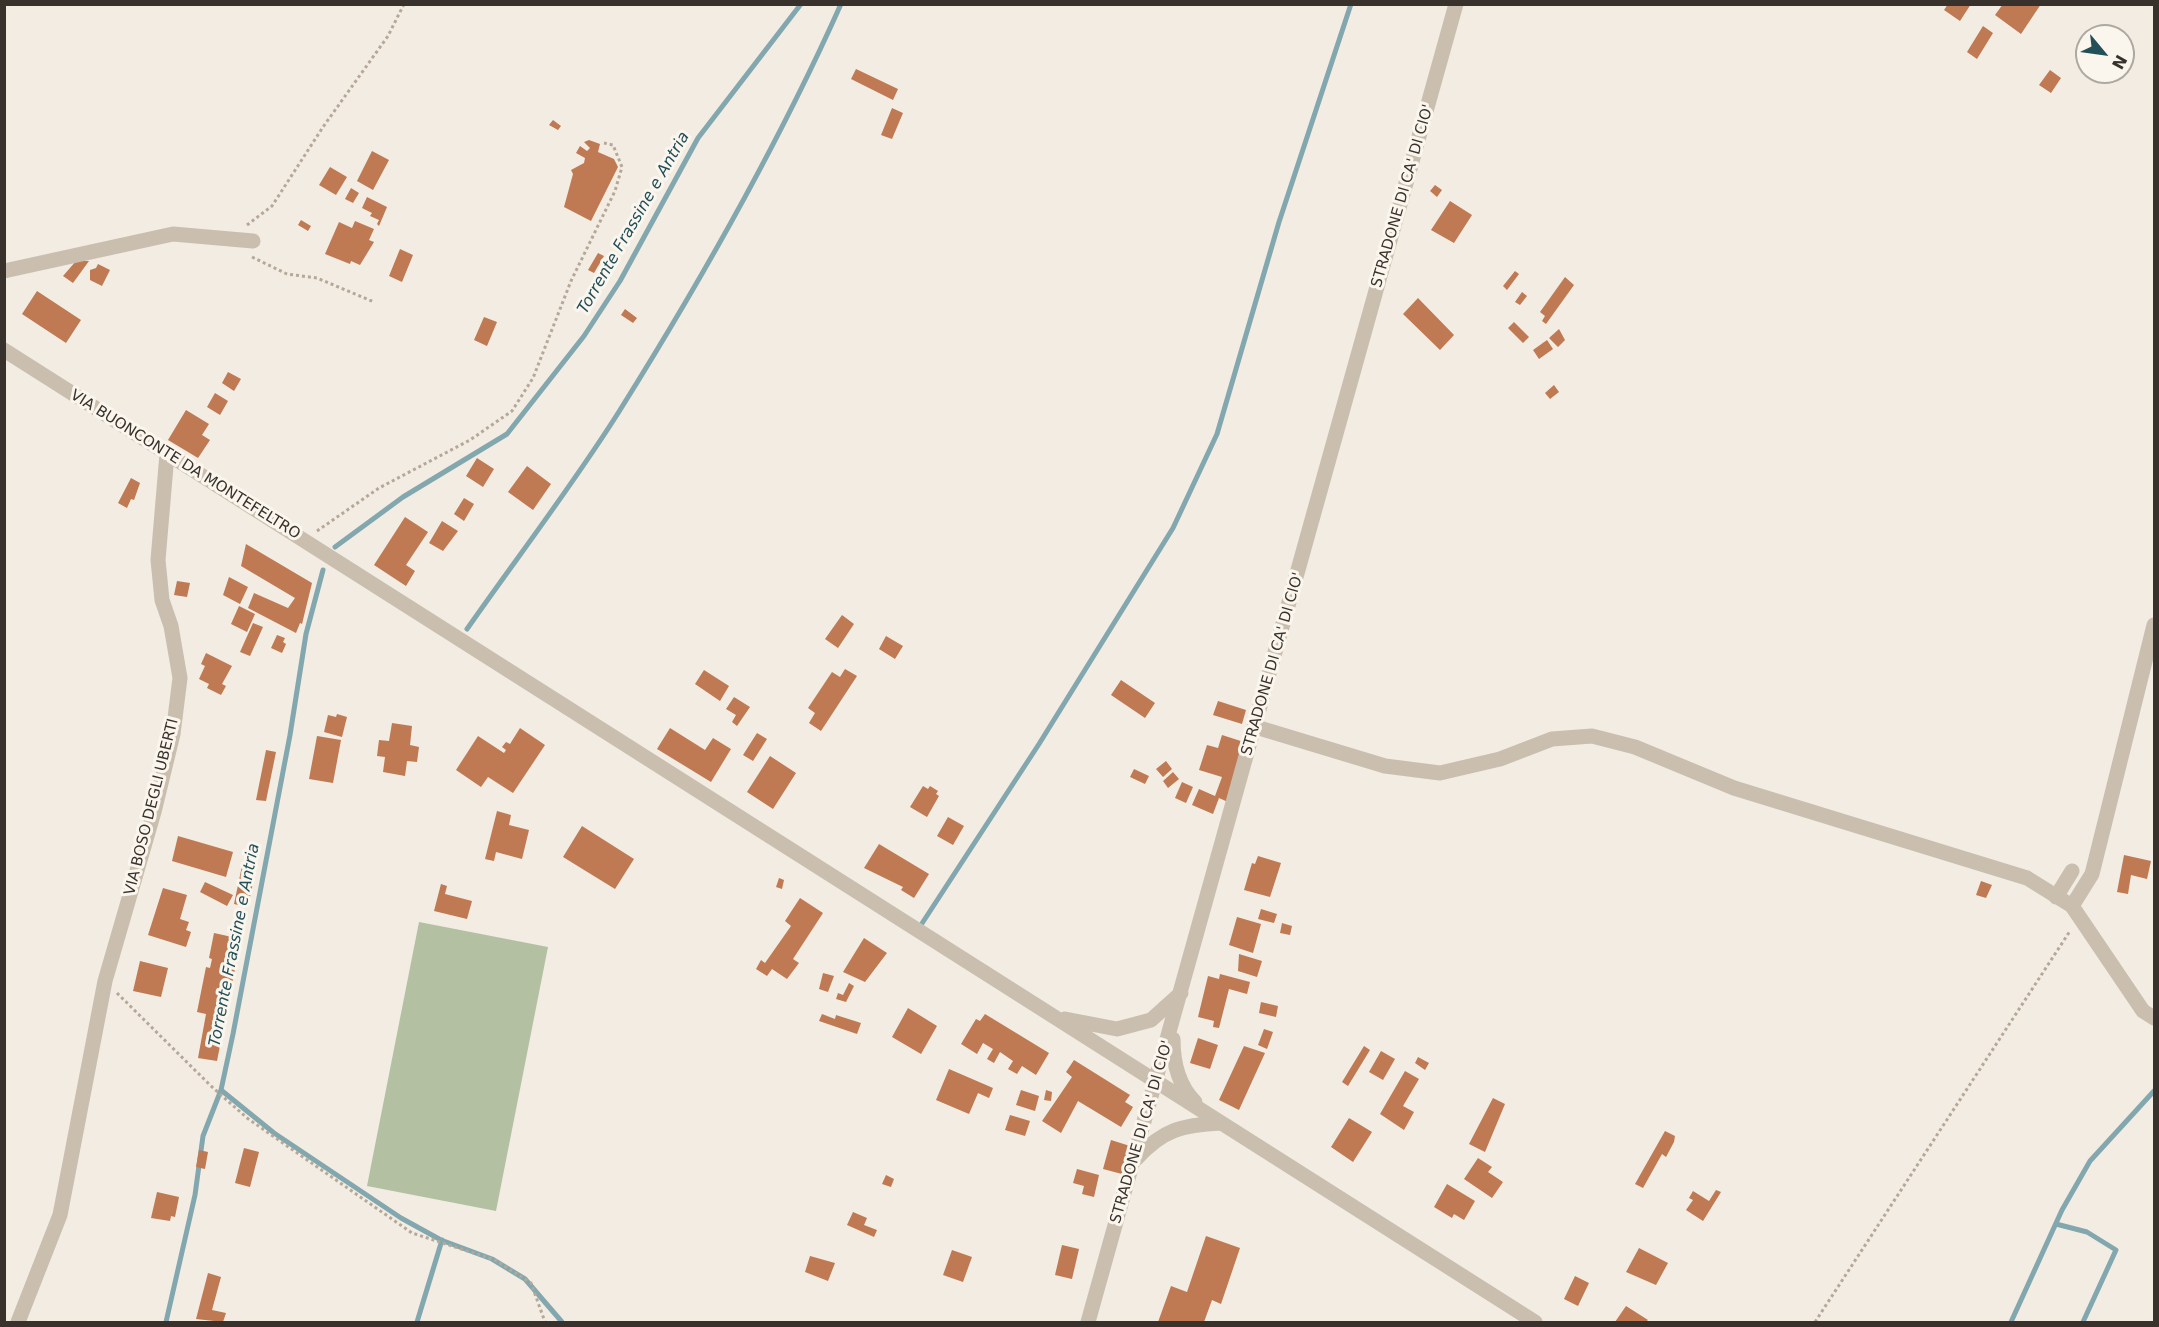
<!DOCTYPE html>
<html>
<head>
<meta charset="utf-8">
<style>
	body { margin:0 }
	#map { position:relative; width:2159px; height:1327px; overflow:hidden; background:#f2ece2; font-family:"DejaVu Sans",sans-serif }
	canvas { display:block }
	.frame { position:absolute; inset:0; border:6px solid #39322c; pointer-events:none }
	.north { position:absolute; left:2075px; top:24px; width:60px; height:60px; box-sizing:border-box; background:#faf6ee; border:2px solid #ada8a0; border-radius:50%; rotate:119deg; font-size:16px; font-weight:700; line-height:24px; text-align:center; color:#39322c }
	.north::after { content:''; display:block; margin:auto; width:21px; height:27px; background:#234f59; clip-path:polygon(50% 0,100% 100%,50% 72%,0 100%) }
</style>
</head>
<body>
<div id="map">
<canvas width="2159" height="1327"></canvas>
<div class="frame"></div>
<div class="north">N</div>
</div>
<script>
const ctx = document.querySelector('canvas').getContext('2d');
ctx.lineJoin = 'round';
function fill(path, color) { ctx.fillStyle = color; ctx.fill(path, 'evenodd'); }
function trace(path, color, width, dash) { ctx.strokeStyle = color; ctx.lineWidth = width; ctx.lineCap = dash ? 'butt' : 'round'; ctx.setLineDash(dash || []); ctx.stroke(path); }
function write(font, color, halo, rows, align = 'center') {
  ctx.font = font + ' "DejaVu Sans",sans-serif'; ctx.lineWidth = 6; ctx.setLineDash([]); ctx.textBaseline = 'middle'; ctx.strokeStyle = halo; ctx.fillStyle = color; for (const [text, x, y, turn = 0] of rows) {
    ctx.save(); ctx.translate(x, y); ctx.rotate((+turn || 0) * Math.PI / 180); ctx.textAlign = isNaN(turn) ? turn : align; if (halo) ctx.strokeText(text, 0, 0); ctx.fillText(text, 0, 0); ctx.restore();
  }
}
const green = new Path2D(`
	M419 922 548 947 496 1211 367 1186Z`);
const stream = new Path2D(`
	M335 547 403 497 507 434 584 336 620 281 698 138 801 4
	M467 629C518 556 573 485 620 410 702 279 778 145 841 4
	M919 928 1039 744 1173 528 1217 434 1279 222 1351 4
	M221 1090 274 1133 401 1218 441 1240 492 1259 525 1279 562 1322
	M2056 1224 2087 1232 2116 1250 2083 1322
	M166 1322 195 1195 203 1136 221 1090 233 1034 290 735 306 634 323 570
	M417 1322 442 1240
	M2011 1322 2062 1210 2090 1161 2154 1091`);
const building = new Path2D(`
	M1948 4H1971L1960 21 1944 10Z
	M2003 4H2041L2021 34 1995 15Z
	M1983 26 1993 33 1977 59 1967 52Z
	M856 69 898 89 893 100 851 79Z
	M2050 70 2061 78 2051 93 2039 85Z
	M892 108 903 113 892 139 881 135Z
	M553 120 561 126 558 130 549 125Z
	M589 140 600 144 598 152 614 159 618 167 591 221 564 207 573 174 571 170 584 163 585 158 576 153 580 146 587 151 590 148 584 142Z
	M372 151 389 160 373 190 357 181Z
	M330 167 347 177 336 195 319 185Z
	M1435 185 1442 190 1437 197 1430 191Z
	M351 188 359 193 353 203 345 199Z
	M367 197 387 207 379 226 377 224 379 220 370 216 372 213 362 208Z
	M1450 201 1472 215 1454 243 1431 230Z
	M301 220 311 226 308 231 298 225Z
	M355 221 374 229 369 240 374 242 360 265 351 261 350 264 325 254 339 222 352 228Z
	M400 249 413 255 402 282 389 276Z
	M598 253 604 256 594 273 588 270Z
	M76 261H89L73 283 63 276Z
	M98 264 110 270 102 286 90 280V270L96 268Z
	M1515 271 1519 274 1507 290 1503 286Z
	M1565 277 1574 285 1546 324 1542 321 1545 316 1540 312Z
	M37 291 81 320 66 343 22 314Z
	M1522 292 1527 296 1520 305 1515 302Z
	M1418 298 1454 335 1440 350 1403 314Z
	M625 309 637 318 633 323 621 315Z
	M484 317 497 322 487 346 474 340Z
	M1514 322 1529 337 1523 343 1508 328Z
	M1559 329 1565 340 1558 347 1549 338Z
	M1547 340 1553 349 1539 359 1533 350Z
	M228 372 241 379 234 391 222 383Z
	M1554 385 1559 392 1550 399 1545 393Z
	M215 393 228 401 220 415 207 407Z
	M186 410 209 424 202 435 210 440 198 458 168 440Z
	M477 458 494 469 483 487 466 476Z
	M527 466 551 484 533 510 508 492Z
	M131 478 140 483 134 500 131 499 127 508 118 503Z
	M464 498 474 504 464 521 454 514Z
	M405 517 428 532 406 565 415 571 406 586 374 565Z
	M442 521 458 531 443 551 429 543Z
	M246 544 312 583 302 624 300 623 296 633 248 608 254 593 288 608 295 598 241 566Z
	M229 577 248 587 240 604 223 595Z
	M177 581 190 583 187 597 174 595Z
	M239 606 255 614 247 632 231 624Z
	M842 615 854 624 838 648 825 639Z
	M253 623 263 627 250 656 240 652Z
	M277 635 285 638 283 642 286 644 282 653 271 648Z
	M886 636 903 646 895 659 879 649Z
	M206 653 232 666 222 684 226 686 221 695 207 688 209 684 199 679 205 666 201 664Z
	M845 669 857 676 821 731 809 723 815 713 808 708 832 672 840 677Z
	M704 670 729 686 720 701 695 684Z
	M1121 680 1155 703 1145 718 1111 695Z
	M734 697 750 707 737 726 732 722 736 715 726 709Z
	M1218 701 1246 710 1242 724 1213 715Z
	M337 714 347 717 342 737 324 732 328 715 336 717Z
	M392 723 412 726 410 745 419 747 417 762 407 761 405 776 383 772 385 757 377 756 379 740 389 741Z
	M520 728 545 745 513 793 488 777 481 787 456 770 478 736 504 753 506 750 502 747 506 742 510 744Z
	M670 728 705 750 713 738 731 749 711 782 657 749Z
	M757 733 767 739 753 761 743 755Z
	M1222 735 1247 743 1228 802 1219 798 1213 814 1192 805 1199 789 1215 796 1222 777 1199 770 1207 745 1218 748Z
	M317 736 341 740 333 783 309 779Z
	M266 750 276 752 266 801 256 800Z
	M770 756 796 773 773 809 747 792Z
	M1166 761 1172 769 1163 777 1156 769Z
	M1134 769 1149 776 1145 784 1130 777Z
	M1173 772 1179 779 1168 788 1163 781Z
	M1182 782 1193 787 1186 803 1175 798Z
	M923 786 928 789 930 786 938 791 936 794 939 796 927 817 910 807Z
	M497 811 511 815 509 825 529 830 522 859 496 852 494 861 485 859Z
	M948 817 964 826 953 845 937 836Z
	M582 826 634 859 615 889 563 857Z
	M178 836 233 852 226 877 172 861Z
	M879 844 929 874 914 898 901 890 903 887 864 868Z
	M2124 855 2151 861 2147 879 2131 875 2128 894 2117 892Z
	M1258 856 1281 863 1270 897 1244 890 1252 863 1255 864Z
	M242 866 256 868 248 907 234 904Z
	M779 878 784 880 782 889 776 887Z
	M1981 881 1992 885 1986 898 1976 895Z
	M205 882 233 895 227 906 200 892Z
	M441 884 447 886 445 894 472 901 467 919 434 911Z
	M163 888 187 895 180 919 189 922 186 930 191 932 186 947 148 935Z
	M800 898 823 913 793 959 799 963 787 979 772 969 767 976 756 969 761 960 765 963 791 926 785 921Z
	M1261 909 1277 914 1274 923 1258 919Z
	M1237 917 1261 924 1253 953 1229 945Z
	M1282 923 1292 926 1290 935 1280 933Z
	M214 933 241 939 217 1061 198 1058 206 1014 197 1012 206 967 210 968 212 959 209 958Z
	M864 938 887 953 865 982 843 972Z
	M1239 954 1262 961 1257 977 1238 971Z
	M140 961 168 968 161 997 133 991Z
	M823 973 834 976 828 992 819 989Z
	M1220 974 1250 982 1247 994 1229 989 1219 1028 1213 1027 1214 1021 1198 1017 1208 976 1219 979Z
	M849 983 854 986 846 1002 836 999 838 993 843 995Z
	M1261 1002 1278 1006 1276 1017 1259 1013Z
	M908 1008 937 1026 921 1054 892 1037Z
	M822 1014 835 1019 836 1015 861 1023 857 1034 819 1021Z
	M985 1014 1049 1053 1036 1075 1022 1066 1017 1074 1008 1069 1013 1061 1000 1052 994 1063 987 1059 993 1049 983 1043 977 1054 961 1044 976 1019 980 1021Z
	M1264 1029 1273 1032 1267 1049 1258 1045Z
	M1198 1038 1218 1045 1210 1069 1190 1063Z
	M1244 1046 1265 1053 1239 1110 1219 1100Z
	M1364 1046 1370 1050 1348 1086 1342 1082Z
	M1381 1051 1395 1059 1383 1080 1369 1072Z
	M1418 1057 1429 1063 1425 1070 1415 1063Z
	M1074 1060 1130 1095 1125 1102 1133 1107 1121 1127 1078 1101 1061 1133 1042 1121 1072 1077 1066 1072Z
	M949 1069 993 1088 989 1098 978 1093 969 1114 936 1100Z
	M1405 1071 1419 1079 1403 1106 1414 1112 1404 1130 1380 1114Z
	M1021 1090 1039 1096 1035 1111 1016 1105Z
	M1046 1090 1052 1092 1051 1101 1044 1100Z
	M1493 1098 1505 1104 1485 1152 1469 1144Z
	M1010 1115 1030 1121 1025 1136 1005 1130Z
	M1349 1118 1372 1132 1353 1162 1331 1147Z
	M1665 1131 1675 1136 1674 1142 1666 1157 1662 1154 1643 1188 1635 1184Z
	M1111 1140 1130 1146 1122 1174 1103 1169Z
	M244 1148 259 1152 250 1187 235 1183Z
	M199 1150 208 1152 205 1169 196 1167Z
	M1478 1158 1492 1167 1488 1172 1503 1182 1492 1198 1464 1179Z
	M1077 1169 1099 1175 1094 1197 1082 1194 1084 1186 1073 1183Z
	M886 1175 894 1179 891 1187 882 1184Z
	M1447 1184 1475 1201 1464 1220 1454 1214 1452 1218 1434 1207Z
	M1716 1190 1721 1192 1703 1221 1686 1210 1693 1200 1689 1198 1693 1191 1709 1201Z
	M157 1192 179 1197 175 1217 171 1216 170 1221 151 1218Z
	M853 1212 867 1218 864 1225 877 1230 874 1237 847 1225Z
	M1206 1236 1240 1248 1221 1304 1212 1300 1204 1322H1158L1171 1286 1187 1292Z
	M1062 1245 1079 1249 1072 1279 1055 1275Z
	M1639 1248 1668 1263 1656 1285 1626 1272Z
	M952 1250 972 1257 963 1282 943 1275Z
	M810 1256 835 1263 828 1281 805 1272Z
	M208 1273 221 1277 212 1310 226 1313 223 1322 196 1319Z
	M1575 1276 1589 1283 1578 1306 1564 1299Z
	M1626 1306 1648 1320 1646 1322H1615Z`);
const path = new Path2D(`
	M247 225 272 206 323 127 388 36 404 4
	M252 257 287 274 317 278 374 302
	M317 531 379 488 470 440 512 411 533 378 571 281 615 191 622 167 613 145 604 143
	M117 993 210 1085 247 1118 412 1233 495 1260 531 1283 545 1322
	M1815 1322 2070 931`);
const minor = new Path2D(`
	M4 271 173 234 253 241
	M4 350 1535 1322
	M1256 727 1385 766 1440 773 1500 759 1552 739 1592 736 1635 747 1734 788 2027 878 2072 906 2143 1011 2154 1018
	M2056 897 2072 871
	M2072 906 2092 874 2154 625
	M1065 1019 1117 1029 1151 1020 1181 993
	M1173 1039C1173 1062 1179 1086 1195 1102
	M1136 1159C1163 1129 1183 1125 1221 1123
	M18 1322 60 1215 105 981 154 812 173 734 180 678 171 626 162 600 158 560 167 454
	M1088 1322 1456 4`);
const streetNames = [
	["STRADONE DI CA' DI CIO'",1403,196,-74],
	["VIA BUONCONTE DA MONTEFELTRO",185,465,32],
	["STRADONE DI CA' DI CIO'",1273,664,-74],
	["VIA BOSO DEGLI UBERTI",152,807,-76],
	["STRADONE DI CA' DI CIO'",1142,1132,-74]
];
const waterNames = [
	["Torrente Frassine e Antria",634,223,-60],
	["Torrente Frassine e Antria",235,945,-79]
];
fill(green, '#b3c1a2');
trace(stream, '#82a7ae', 5);
fill(building, '#bf7953');
trace(path, '#b6a898', 3, [3, 3]);
trace(minor, '#cabeae', 15);
write('15px', '#39322c', '#faf6ee', streetNames);
write('italic 16px', '#234f59', '#faf6ee', waterNames);
</script>
</body>
</html>
